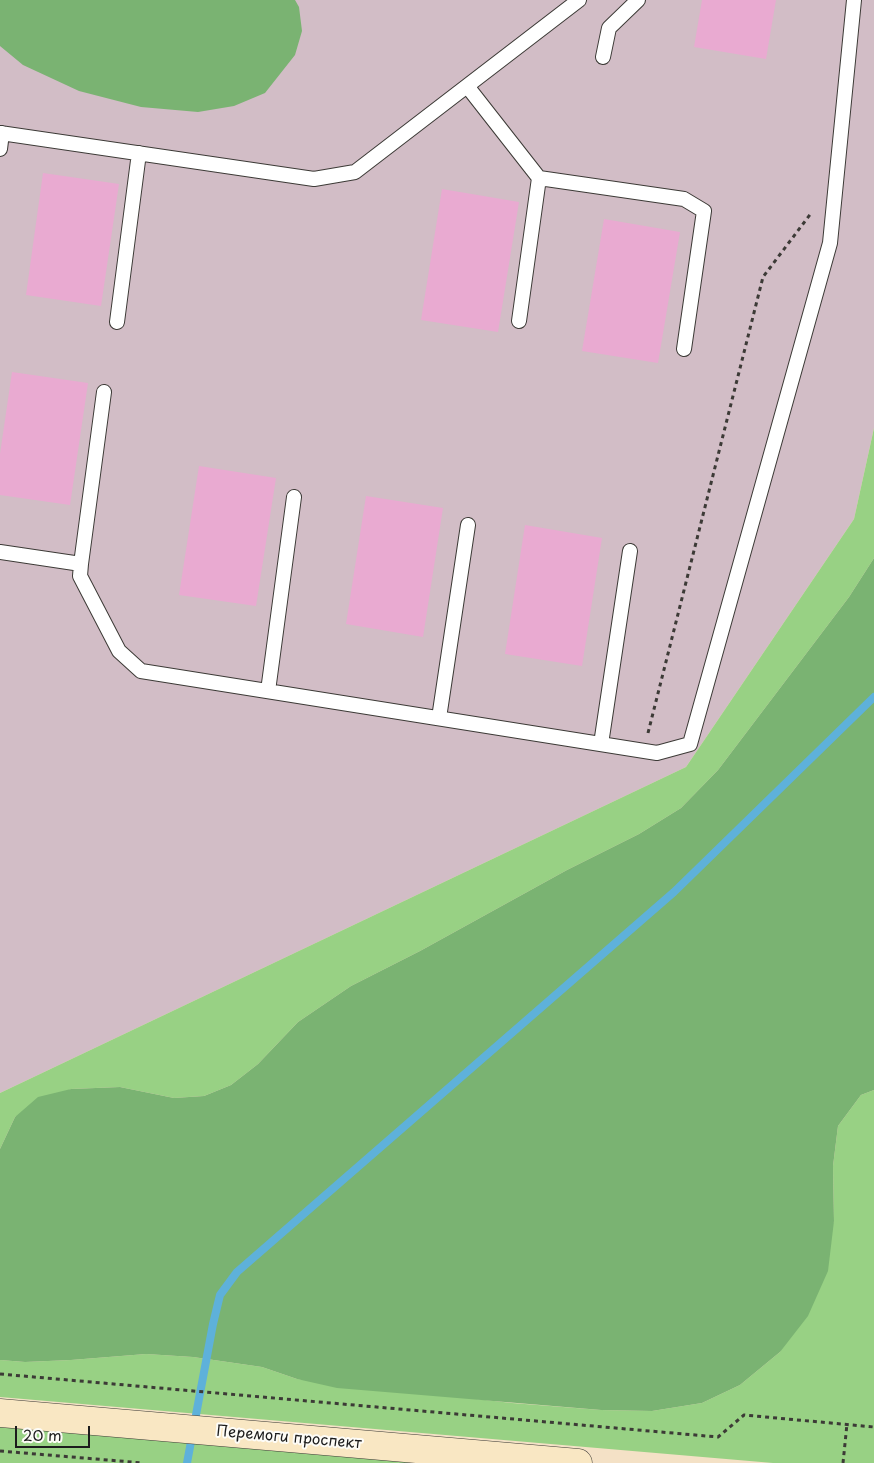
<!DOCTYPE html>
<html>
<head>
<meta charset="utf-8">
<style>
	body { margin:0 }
	#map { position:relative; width:874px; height:1463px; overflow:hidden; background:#f4e1c6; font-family:"Playpen Sans",sans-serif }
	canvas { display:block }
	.scale { position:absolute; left:15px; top:1426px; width:75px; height:22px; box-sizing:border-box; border:2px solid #1c1c1c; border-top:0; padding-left:6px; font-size:15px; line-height:18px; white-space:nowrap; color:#1c1c1c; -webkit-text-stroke:4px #fdfcf7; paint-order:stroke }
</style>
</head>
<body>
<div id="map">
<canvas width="874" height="1463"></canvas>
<div class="scale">20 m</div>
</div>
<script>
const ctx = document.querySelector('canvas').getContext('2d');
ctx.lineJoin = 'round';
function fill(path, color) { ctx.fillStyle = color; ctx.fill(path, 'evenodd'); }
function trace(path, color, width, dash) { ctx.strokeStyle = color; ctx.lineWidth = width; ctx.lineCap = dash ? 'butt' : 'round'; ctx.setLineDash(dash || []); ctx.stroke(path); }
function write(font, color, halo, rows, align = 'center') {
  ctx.font = font + ' "Playpen Sans",sans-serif'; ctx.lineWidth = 4; ctx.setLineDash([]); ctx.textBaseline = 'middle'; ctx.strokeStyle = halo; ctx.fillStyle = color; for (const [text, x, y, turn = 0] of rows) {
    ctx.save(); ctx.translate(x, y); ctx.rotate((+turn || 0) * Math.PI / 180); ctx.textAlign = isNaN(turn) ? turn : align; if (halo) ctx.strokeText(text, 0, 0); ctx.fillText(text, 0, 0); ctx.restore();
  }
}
const industrial = new Path2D(`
	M0 0H874V428L854 519 686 767 0 1093Z`);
const green = new Path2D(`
	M874 428V558L849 597 718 770 681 808 639 834 567 870 420 951 351 986 298 1022 258 1064 231 1085 204 1096 174 1098 120 1087 71 1089 15 1117 0 1149V1093L686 767 854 519Z
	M874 1090V1463H773L0 1397V1360L25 1362 71 1360 146 1354 193 1357 262 1367 297 1379 512 1403 601 1410 652 1411 702 1403 740 1385 780 1352 834 1221 833 1166 838 1126 861 1095Z
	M0 1425 440 1463H0Z`);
const forest = new Path2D(`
	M0 0H295L299 7 302 31 295 55 265 93 234 106 198 112 141 107 79 91 23 65 0 46Z
	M874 558V1090L861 1095 838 1126 833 1166 834 1221 828 1271 808 1316 780 1352 740 1385 702 1403 652 1411 601 1410 337 1388 297 1379 262 1367 193 1357 146 1354 71 1360 25 1362 0 1360V1149L15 1117 38 1097 71 1089 120 1087 174 1098 204 1096 231 1085 258 1064 298 1022 351 986 420 951 567 870 639 834 681 808 718 770 849 597Z`);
const stream = new Path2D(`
	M187 1463 213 1324 220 1295 237 1272 674 892 874 697`);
const building = new Path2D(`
	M702 0H776L766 59 694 47Z
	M43 173 119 184 101 306 26 295Z
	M442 189 519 202 498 332 421 320Z
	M604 219 680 232 658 363 582 351Z
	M12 372 88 383 70 505 0 495V454Z
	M199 466 276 478 256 606 179 595Z
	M366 496 443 508 423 637 346 624Z
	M525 525 602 538 582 666 505 654Z`);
const path = new Path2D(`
	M648 733 763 277 812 212
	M0 1374 718 1437 744 1415 874 1427
	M0 1451 143 1463
	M843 1463 847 1424`);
const lane = new Path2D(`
	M603 57 609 28 638 0
	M467 86 539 178 519 321
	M0 133 314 179 355 172 579 0
	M0 149 2 133
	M539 178 684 199 704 211 684 349
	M117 322 139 153
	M0 552 81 564 80 576 119 651 141 671 657 753 690 744 830 243 854 0
	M81 564 104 392
	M268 691 294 497
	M439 718 468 525
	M601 744 630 551`);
const secondary = new Path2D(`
	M0 1413 578 1463`);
const streetNames = [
	["Перемоги проспект",289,1438,5]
];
fill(industrial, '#d2bdc6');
fill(green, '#98d184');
fill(forest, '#7ab372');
trace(stream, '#5eb1da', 8);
fill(building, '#e9aad1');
trace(lane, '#3c3a36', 16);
trace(secondary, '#3c3a36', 29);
trace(path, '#3c3a36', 3, [4, 4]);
trace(lane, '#fff', 14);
trace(secondary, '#f9e7c3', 28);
write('15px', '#1c1c1c', '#fdfcf7', streetNames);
</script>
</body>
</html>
